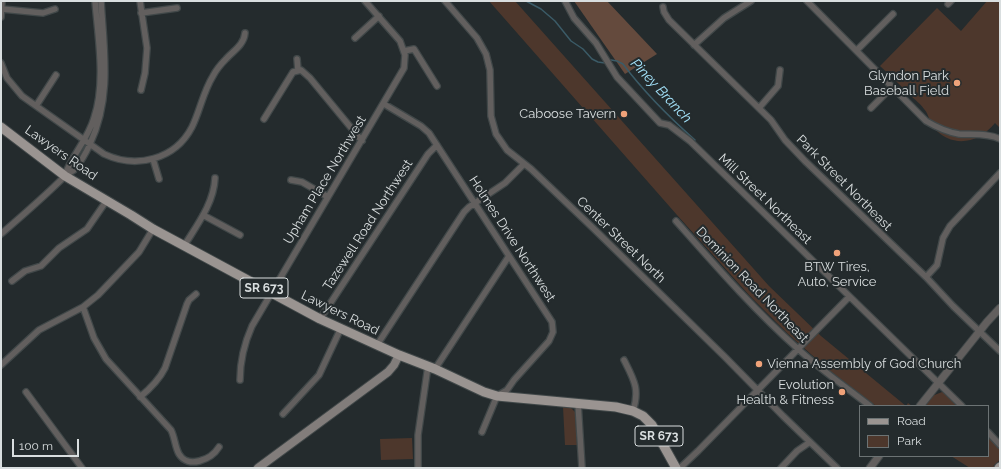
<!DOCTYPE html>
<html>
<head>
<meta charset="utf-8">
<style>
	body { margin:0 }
	#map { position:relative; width:1001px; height:469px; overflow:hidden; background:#242b2d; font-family:Raleway,sans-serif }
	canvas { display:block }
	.frame { position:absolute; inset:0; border:2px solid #d9dedf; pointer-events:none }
	.legend { position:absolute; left:859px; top:405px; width:130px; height:52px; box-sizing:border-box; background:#242b2d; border:1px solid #6c7374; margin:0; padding:5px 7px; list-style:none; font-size:12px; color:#d9dedf }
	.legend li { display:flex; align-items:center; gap:8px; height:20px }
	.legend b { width:20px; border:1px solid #6c7374 }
	.scale { position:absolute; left:12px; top:439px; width:67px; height:18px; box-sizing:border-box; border:2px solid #d9dedf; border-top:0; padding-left:5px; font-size:12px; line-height:14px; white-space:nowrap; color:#d9dedf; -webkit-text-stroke:3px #242b2d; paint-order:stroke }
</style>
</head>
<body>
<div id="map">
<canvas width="1001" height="469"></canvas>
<div class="frame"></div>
<ul class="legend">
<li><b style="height:5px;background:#9a9491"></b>Road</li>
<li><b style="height:11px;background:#4d372c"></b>Park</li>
</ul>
<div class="scale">100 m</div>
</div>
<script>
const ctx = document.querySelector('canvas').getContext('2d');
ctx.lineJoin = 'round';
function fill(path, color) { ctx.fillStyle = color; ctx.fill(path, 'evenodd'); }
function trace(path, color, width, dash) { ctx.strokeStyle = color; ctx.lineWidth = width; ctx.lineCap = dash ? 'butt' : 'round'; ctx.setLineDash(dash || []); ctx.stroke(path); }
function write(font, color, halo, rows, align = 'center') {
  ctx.font = font + ' Raleway,sans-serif'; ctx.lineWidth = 4; ctx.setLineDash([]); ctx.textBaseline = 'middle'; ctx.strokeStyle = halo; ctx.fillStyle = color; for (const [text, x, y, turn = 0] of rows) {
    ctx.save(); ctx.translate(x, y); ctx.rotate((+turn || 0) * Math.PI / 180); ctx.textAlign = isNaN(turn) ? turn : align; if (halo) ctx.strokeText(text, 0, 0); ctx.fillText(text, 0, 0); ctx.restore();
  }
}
const green = new Path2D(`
	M489 1H515L769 286 821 336 906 406 908 403 912 406H876L829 370 788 334 749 295 677 215Z
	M987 1H1000V128L995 123C979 143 953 149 934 128 929 122 929 114 924 109 921 104 915 100 911 96 901 86 891 76 880 66L937 8 961 31Z
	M942 392 945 393 958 406H925L932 396Z
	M563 407 571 408 575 412 577 445H565Z
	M988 436 1000 449V460L993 466 997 465 999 468H970L951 456H988Z
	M412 438 413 459 381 460 380 439Z`);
const forest = new Path2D(`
	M574 1H607L657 54 625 74Z`);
const stream = new Path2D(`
	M526 1 541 9 555 21 571 41 583 49 592 59 598 62 605 63
	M611 60 617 61 623 64C644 92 669 117 695 140`);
const minor = new Path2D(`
	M140 1 147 48 145 73 141 90
	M445 1 477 38 486 54 490 70 491 116 496 134 507 150 531 169 593 228 725 357 783 416 837 468
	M565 1 574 18 596 43 617 77 660 123 669 125 690 141 962 406
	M807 1 926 121C936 127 947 132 959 134 972 135 988 133 1000 139
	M948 4 951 1
	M663 7 664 12 669 20 771 120 785 140 805 161 926 277 953 306 1000 351
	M2 9 43 13 55 9
	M141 13 177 8
	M1 17 2 1
	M355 38 379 16
	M694 45 724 18 751 1
	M857 50 893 14
	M404 51 414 49 437 86
	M297 59 298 70
	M1 63 7 78 22 96 104 154C136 169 175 160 192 127 200 111 203 92 213 76 216 70 221 64 226 59 233 51 244 45 245 33
	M384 104 421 126 429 133 552 322 553 332 549 341 514 380 507 390 497 396 482 432
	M36 106 56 75
	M759 108 778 86 780 70
	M871 108 892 87
	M264 119 293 72 301 70 310 78 362 141
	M153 159 159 179
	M65 175C72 155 88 139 94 118 106 83 98 37 95 1
	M291 180 302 182 328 197
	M203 215 240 235
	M676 221C715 265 754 310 798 349 821 370 846 387 870 406
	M1 234C23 215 44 197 64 177 67 174 71 172 74 170 80 163 86 153 90 144 112 97 104 51 101 1
	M184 246C197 225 214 203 215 178
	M926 277 937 265 943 238 950 226 1000 173
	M12 281 25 271 41 266 59 248 87 229 107 200
	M83 307 94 338 106 359 171 430C175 438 175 447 179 454 188 469 211 460 219 447
	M320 319 428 154 437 145
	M377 345 464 212 469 207 505 183 524 164
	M624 360C634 380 640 389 633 411
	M1 365 39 330 83 307 98 295 139 252 153 229
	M435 369 509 256
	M240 380C240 360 244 344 252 326L404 68 405 55 400 41 365 1
	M26 392 82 468
	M140 397C151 388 159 380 165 368L187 304 189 300 196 294
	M578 403 582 468
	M283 414 319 375 341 328
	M988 432 1000 445
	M418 468V435L428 366
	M680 468 698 451 849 297
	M781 468 797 451 810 442`);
const tertiary = new Path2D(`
	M920 406 987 322 1000 308
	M870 468 879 456`);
const secondary = new Path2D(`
	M258 468 388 372 394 365 399 355`);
const primary = new Path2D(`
	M1 127 65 176 131 215 153 229 320 319 399 355 435 369 484 392 497 396 616 407 633 411 643 416 652 425 676 468
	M999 468 1000 467`);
const markers = [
	[957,83,4,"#f0a279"],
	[624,114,4,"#f0a279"],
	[837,253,4,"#f0a279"],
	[759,364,4,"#f0a279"],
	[842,392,4,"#f0a279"]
];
const shields = [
	[264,288,48],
	[659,436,48]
];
const shieldNames = [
	["SR 673",264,288],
	["SR 673",659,436]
];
const poiNames = [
	["Glyndon Park",949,76],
	["Baseball Field",949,91],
	["Caboose Tavern",616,114],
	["BTW Tires,",837,267,"center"],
	["Auto, Service",837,282,"center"],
	["Vienna Assembly of God Church",767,364,"left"],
	["Evolution",834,385],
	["Health & Fitness",834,400]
];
const streetNames = [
	["Lawyers Road",61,153,35],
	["Upham Place Northwest",325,180,-59],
	["Park Street Northeast",844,183,45],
	["Mill Street Northeast",765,199,44],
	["Tazewell Road Northwest",368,225,-57],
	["Holmes Drive Northwest",512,239,57],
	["Center Street North",621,240,44],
	["Dominion Road Northeast",752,285,46],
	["Lawyers Road",340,313,26]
];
const waterNames = [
	["Piney Branch",661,91,47]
];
fill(green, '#4d372c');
fill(forest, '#644a3d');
trace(stream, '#3b5b67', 1.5);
trace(minor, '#414849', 8);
trace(tertiary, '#414849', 9);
trace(secondary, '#414849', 10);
trace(primary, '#414849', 11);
trace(minor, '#625f5e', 5.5);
trace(tertiary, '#625f5e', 7);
trace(secondary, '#827d7b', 8);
trace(primary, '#9a9491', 9);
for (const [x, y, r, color] of markers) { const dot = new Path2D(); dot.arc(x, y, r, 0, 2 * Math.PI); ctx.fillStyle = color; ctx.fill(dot); trace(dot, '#242b2d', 1.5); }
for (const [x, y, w] of shields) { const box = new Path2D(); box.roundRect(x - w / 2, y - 10, w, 20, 3); ctx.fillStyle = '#242b2d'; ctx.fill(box); trace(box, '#d9dedf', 1); }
write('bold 12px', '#d9dedf', null, shieldNames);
write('13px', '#d9dedf', '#242b2d', poiNames, 'right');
write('13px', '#d9dedf', '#242b2d', streetNames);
write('italic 14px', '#a4e3fb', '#242b2d', waterNames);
</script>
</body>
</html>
